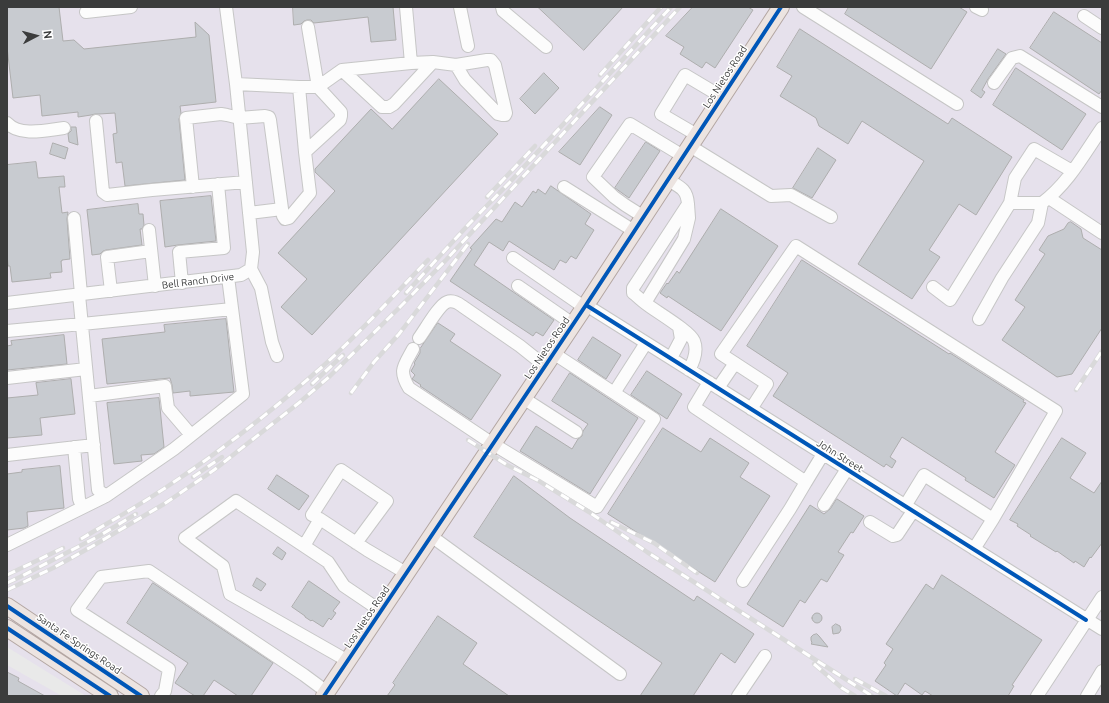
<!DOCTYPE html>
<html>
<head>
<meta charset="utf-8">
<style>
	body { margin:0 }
	#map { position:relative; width:1109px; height:703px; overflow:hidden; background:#e9e9e9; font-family:Ubuntu,sans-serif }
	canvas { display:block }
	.frame { position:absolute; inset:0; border:8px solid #3b3c3c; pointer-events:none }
	.north { position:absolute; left:16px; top:16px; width:40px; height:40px; -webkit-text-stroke:3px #fff; paint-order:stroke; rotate:84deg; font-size:11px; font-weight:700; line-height:16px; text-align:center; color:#3b3c3c }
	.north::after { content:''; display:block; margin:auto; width:14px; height:18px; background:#3b3c3c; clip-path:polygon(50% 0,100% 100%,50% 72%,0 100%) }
</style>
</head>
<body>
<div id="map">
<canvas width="1109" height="703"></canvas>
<div class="frame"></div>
<div class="north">N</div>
</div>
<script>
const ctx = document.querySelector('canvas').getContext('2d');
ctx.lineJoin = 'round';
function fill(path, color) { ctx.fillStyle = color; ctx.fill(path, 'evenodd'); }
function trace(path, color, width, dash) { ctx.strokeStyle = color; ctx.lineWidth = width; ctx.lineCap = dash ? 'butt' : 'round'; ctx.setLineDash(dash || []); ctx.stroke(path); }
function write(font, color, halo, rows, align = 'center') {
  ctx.font = font + ' Ubuntu,sans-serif'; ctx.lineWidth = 3; ctx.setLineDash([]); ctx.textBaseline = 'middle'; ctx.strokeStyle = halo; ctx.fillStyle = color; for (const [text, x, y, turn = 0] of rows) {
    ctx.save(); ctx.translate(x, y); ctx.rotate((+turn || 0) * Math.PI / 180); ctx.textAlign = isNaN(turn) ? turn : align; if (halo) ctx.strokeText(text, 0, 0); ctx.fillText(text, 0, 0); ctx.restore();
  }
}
const industrial = new Path2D(`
	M7 7H1102V696H86L7 647Z
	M7 665 62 696H7Z`);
const building = new Path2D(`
	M7 7H59L63 41 74 40 84 49 196 37 195 22 209 35 216 102 180 106 181 113 179 119 185 180 125 186 122 162 116 163 113 134 117 133 115 113 99 114H95L91 115 78 117V112L42 116 40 95 13 98 7 47Z
	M293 7H393L396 40 371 42 368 17 314 23 311 20H307L304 21 301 24 294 25Z
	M538 7H623L584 50Z
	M693 7H748L753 10 715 68 706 62 702 68 680 54 684 47 666 36Z
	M849 7H959L967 12 931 69 845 14Z
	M1054 12 1102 43V90L1099 94 1030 48Z
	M800 29 948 124 952 118 1012 157 976 215 959 204 929 250 940 257 912 299 858 264 924 161 862 121 848 144 819 126 816 118 780 96 792 76 777 67Z
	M998 49 1006 54 988 79 982 90 985 92 981 98 971 91Z
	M1016 68 1086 114 1062 150 993 105Z
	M544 73 559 88 535 114 520 99Z
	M439 79 498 134 312 335 281 307 307 279 278 253 335 191 315 172V169L371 109 392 129Z
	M600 107 612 115 580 165 559 152Z
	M71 127H76L78 145 69 142 68 134 71 131Z
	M646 142 660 151 629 198 615 188Z
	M53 143 68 148 65 159 50 154Z
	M818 148 836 160 812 198 793 188Z
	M36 162 38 178 64 176 65 187H59L62 213 68 212 67 219 70 259 62 260V261H61L62 272 50 273 51 278 12 282 10 266H8L7 253V165Z
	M551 186 591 214 585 224 594 230 576 259 571 256 566 263 560 260 554 270 509 241 503 251 489 242 474 265 554 320 543 336 536 332 533 336 450 281 472 249 470 248 496 219 502 222 515 202 522 207 533 191 536 193 538 189 545 194Z
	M211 196 216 241 178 245 165 247 160 201Z
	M138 204 139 214H143L144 225 142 229H140L142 245 106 250 103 251 100 254 92 255 87 210Z
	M721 209 778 246 721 331 668 296 667 298 660 293 667 283 668 284 677 271 679 273Z
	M1071 222 1081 229 1083 238 1102 250V328L1072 374 1057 377 1002 340 1025 307 1015 300 1045 254 1039 250 1048 236 1064 229 1068 223Z
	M802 260 949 354 950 353 1024 400 1023 402 1026 403 995 452 1015 465 994 498 965 480 966 478 902 437 890 457 896 461 892 468 886 464 884 467 773 396 788 373 747 346Z
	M226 319 234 392 190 396V391L173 393 172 385 170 378 107 384 102 339 165 332 164 325Z
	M438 323 455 334 450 341 501 375 471 420 420 386 421 385 412 379 415 375 411 371 415 364 414 363 420 353V349Z
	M64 335 67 364 7 370V346L12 345 11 341Z
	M593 337 621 355 606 379 578 360Z
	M647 371 682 394 667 419 631 395Z
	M570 373 638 418 590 494 520 451 536 426 572 449 578 439 582 436 583 431 588 424 552 401Z
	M71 379 75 414 40 418 42 435 7 438V398L38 395 36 383Z
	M159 398 164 447 154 454 141 455 142 461 114 464 107 403Z
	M663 428 701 452 710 438 749 463 740 477 770 496 715 582 608 514Z
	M1062 438 1086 453 1070 478 1094 493 1102 481V543L1091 558 1090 557 1084 567 1075 561 1074 563 1057 551 1056 552 1030 536 1031 535 1017 526 1018 524 1010 520Z
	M60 466 64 508 27 512 28 526 24 528 7 530V474L22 472V470Z
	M277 475 309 496 299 510 268 489Z
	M514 476 570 518 694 601 697 596 754 634 735 663 721 653 693 696H640L662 663 474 537Z
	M837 499 864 516 853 533 851 532 838 552 844 555 827 582 821 579 805 603 800 600 783 627 747 604 810 505 824 514 830 509Z
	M278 547 286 553 282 560 273 554Z
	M942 575 1042 640 1012 685 1014 686 1008 696H933L925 691 922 695 905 683 897 696 875 681 886 665 884 663 893 649 886 644 926 584 933 589Z
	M257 578 266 584 261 591 253 586Z
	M309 581 340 602 333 611 336 613 331 620 329 618 323 627 312 620 311 621 305 617V616L292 607Z
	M153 583 273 663 251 696H238L214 680 203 696H195L175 683 188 663 127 623Z
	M812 618a5 5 0 1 1 10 0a5 5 0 1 1-10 0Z
	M438 616 477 643 463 664 509 696H387L395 685 393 683Z
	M836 624 840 626 841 630 839 633 833 634 832 627Z
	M817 634 819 636 828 647 811 644 812 643 811 640V637L813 635Z
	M7 672 19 678 18 681 45 696H7Z`);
const minor = new Path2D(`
	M406 7 411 63
	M460 7 468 46
	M502 7 503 11 546 47
	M803 7 957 104
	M976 7 982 10
	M86 12 131 7
	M1084 16 1102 28
	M342 70 382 107H389L394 104 433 62
	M994 83 1012 58 1020 56 1102 107
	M236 84 299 87H318
	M299 87 305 152
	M318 87 342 70 411 63 433 62 456 65 487 60H491L495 65 506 113 505 115H502L498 114 465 80 456 65
	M96 121 103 192 107 195 152 190 246 182
	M7 123C20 137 47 130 64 128
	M697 135 661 114 685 75 722 97
	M690 146 771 196 791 195 831 217
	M668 180C680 187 687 189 688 204L637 282 633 288V293C637 296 641 300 645 303 655 311 690 331 694 341 698 351 694 361 689 370
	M193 187 186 118 221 114 227 115 239 118 265 116 269 117 270 120 283 216 285 219 289 218 310 193 305 152 340 120 341 116V112L318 87 308 27
	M564 187 634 231
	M1049 198 1102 233
	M1010 203 1015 178 1034 149 1072 171
	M1042 203C1068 184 1084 154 1102 128
	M249 213 282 209
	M644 217 625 205 614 197 593 177 630 124 683 156
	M74 218 81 294
	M149 230 155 286
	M513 258 584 307
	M251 269 261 288 272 342 277 356
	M182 283 179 252 224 248 218 184
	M518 286 573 324
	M933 287 950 300 1010 203H1042
	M111 291 107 257 151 251
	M79 295 98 490 106 496 174 449 243 394 228 277
	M7 303 241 275 251 269 253 252 236 84 226 7
	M645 303 684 239 689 218 688 204
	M586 305 1102 629
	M979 319 1002 278 1038 223 1042 203
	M7 331 82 324 232 309
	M419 338C425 330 439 305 447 302 452 300 458 303 462 306L520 346 545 366
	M413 349C404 366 398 370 409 388L493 444 597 507 654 419 553 353
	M671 358 681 339 679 327
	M7 378 86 369
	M709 382 694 407 806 482 823 454
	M718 388 735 363
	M614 393 646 343
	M89 396 165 386 168 408 191 435
	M523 398 576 432
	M751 409 767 384 721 354 796 246 1056 411 993 519
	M74 447 79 499 82 507
	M7 455 94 445
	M824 505 847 469
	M905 506 924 475 993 519 974 549
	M320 519 312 515 341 470 387 501 356 543
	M870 522 893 536 897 535 913 511
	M431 536 620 674
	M7 545 106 496
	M304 546 328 562 344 586 381 611
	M743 581 790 509 806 482
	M348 661 230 594 223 566 185 538 236 501 304 546 320 519 367 550 406 573
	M161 696 165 691 169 669 77 610 101 577 149 571 304 675 327 692
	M738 696 765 656
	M1037 696 1102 597
	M1087 696 1102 671`);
const major = new Path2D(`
	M7 606 141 696
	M7 628 110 696
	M324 696 586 305 781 7`);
const rail = new Path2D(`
	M600 75 661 7
	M487 197 535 146
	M406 293 469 224 510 182 671 7
	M312 384 343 355
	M1076 390 1102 351
	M351 393 374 362 399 334 468 244
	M468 440 507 465 539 481 589 512 647 552 872 696
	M193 477 222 457
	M611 522 654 543 697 573
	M81 539C111 521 142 504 171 484 224 449 274 409 322 367 359 334 393 296 428 260
	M7 575 63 548
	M7 583 20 577 99 536 136 514
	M7 590 53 568 91 547 164 504 214 470 300 402 330 376 400 307 446 260 680 7
	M814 664 842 688 855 696
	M855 679 886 696`);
const cycleway = new Path2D(`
	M586 305 1086 620
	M7 606 141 696
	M7 628 110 696
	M324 696 586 305 781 7`);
const streetNames = [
	["Los Nietos Road",725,77,-57],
	["Bell Ranch Drive",198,281,-7],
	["Los Nietos Road",547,348,-56],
	["John Street",840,456,32],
	["Los Nietos Road",367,617,-56],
	["Santa Fe Springs Road",79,644,34]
];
fill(industrial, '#e6e1ec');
fill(building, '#c8cbd0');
trace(building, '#aeaeae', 1);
trace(minor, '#c6c6c6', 14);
trace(major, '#b3a6a2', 18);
trace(minor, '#fcfcfc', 12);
trace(major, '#ece4e1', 16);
trace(rail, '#d9d9da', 4.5);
trace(rail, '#fff', 3, [9]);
trace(cycleway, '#0057b8', 4);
write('10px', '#3b3c3c', '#fff', streetNames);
</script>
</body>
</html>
